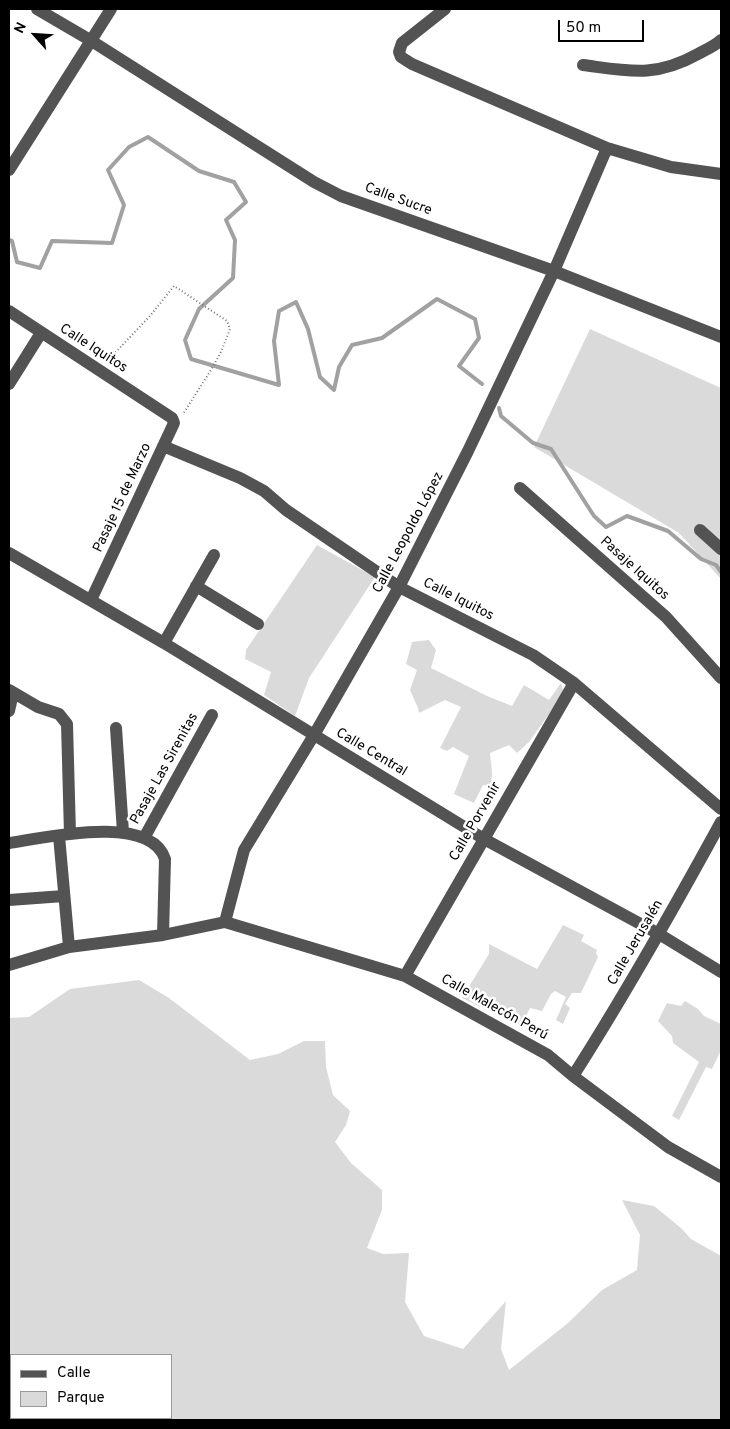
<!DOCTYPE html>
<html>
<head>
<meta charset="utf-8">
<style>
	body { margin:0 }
	#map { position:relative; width:730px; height:1429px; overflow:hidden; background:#fff; font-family:Overpass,sans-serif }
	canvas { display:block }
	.frame { position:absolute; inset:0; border:10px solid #000; pointer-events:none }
	.legend { position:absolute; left:10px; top:1354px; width:162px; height:65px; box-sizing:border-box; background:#fff; border:1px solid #999; margin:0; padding:6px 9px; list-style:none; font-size:15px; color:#000 }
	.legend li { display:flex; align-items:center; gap:10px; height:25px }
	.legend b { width:25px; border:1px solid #999 }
	.north { position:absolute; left:10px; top:10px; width:50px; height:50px; -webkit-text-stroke:4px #fff; paint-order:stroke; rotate:296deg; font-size:14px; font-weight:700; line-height:20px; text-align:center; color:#000 }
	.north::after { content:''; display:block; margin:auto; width:18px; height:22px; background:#000; clip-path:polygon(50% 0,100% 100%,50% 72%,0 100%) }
	.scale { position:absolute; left:558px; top:20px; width:86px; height:22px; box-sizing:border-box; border:2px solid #000; border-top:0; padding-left:6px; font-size:15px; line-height:18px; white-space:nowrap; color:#000; -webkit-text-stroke:4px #fff; paint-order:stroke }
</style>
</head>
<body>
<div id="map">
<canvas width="730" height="1429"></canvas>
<div class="frame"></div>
<ul class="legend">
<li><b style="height:6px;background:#535353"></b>Calle</li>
<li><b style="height:14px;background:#dadada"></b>Parque</li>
</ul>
<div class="north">N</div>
<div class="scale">50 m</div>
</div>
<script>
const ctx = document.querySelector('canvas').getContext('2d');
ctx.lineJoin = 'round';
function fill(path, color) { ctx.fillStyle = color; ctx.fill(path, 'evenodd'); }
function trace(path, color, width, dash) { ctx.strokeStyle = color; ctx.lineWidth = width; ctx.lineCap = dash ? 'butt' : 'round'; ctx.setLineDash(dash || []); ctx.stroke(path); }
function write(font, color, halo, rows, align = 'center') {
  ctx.font = font + ' Overpass,sans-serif'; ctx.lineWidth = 5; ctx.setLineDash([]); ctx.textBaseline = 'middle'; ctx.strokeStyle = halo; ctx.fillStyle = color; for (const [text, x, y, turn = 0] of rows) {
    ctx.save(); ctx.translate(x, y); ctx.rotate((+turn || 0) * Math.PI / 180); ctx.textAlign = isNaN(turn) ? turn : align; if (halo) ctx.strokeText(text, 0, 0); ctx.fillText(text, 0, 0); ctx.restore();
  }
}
const green = new Path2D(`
	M590 329 721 388V579L679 533 534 447Z
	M317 545 375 577 309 678 295 716 264 695 271 672 245 659 246 650Z
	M429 640 436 650 431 668 487 696 512 706 524 685 549 700 561 683 564 693 529 742 517 753 509 745 490 753C491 766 494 774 490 786L483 785 474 803 454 794 469 756 453 747 447 751 440 748 461 707 445 700 419 713 418 708 410 690 417 670 406 664 412 642Z
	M563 925 584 935 581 941 597 950 596 953 598 957 581 993H572L565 1004 570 1008 563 1024 556 1020 566 997 555 991 551 994 542 1011 530 1008 521 1026 462 998 489 954V944L537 969Z
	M139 980 169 998 250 1060 278 1054 304 1041H325L326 1067 333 1095 350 1111 346 1125 335 1142 351 1163 382 1190V1210L367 1248 383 1254 409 1253 405 1302 424 1336 463 1349 506 1301 501 1349 509 1370 568 1323 602 1290 637 1270 640 1235 622 1200 654 1206 681 1228 691 1239 721 1256V1420H9V1018L29 1017 70 989ZM171 1355V1418H11V1355Z
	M685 1001 698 1009 704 1016 721 1024V1050L712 1069 706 1067 679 1120 672 1116 699 1062 673 1043 672 1036 658 1021 667 1003 681 1006Z`);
const stream = new Path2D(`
	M9 240 12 241 17 262 40 268 52 241 112 243 124 205 108 170 129 147 148 137 199 171 234 182 246 202 226 220 235 240 233 278 199 309 185 340 191 359 279 385 274 341 279 311 296 302 308 329 320 377 334 390 339 367 352 345 382 338 437 299 475 319 479 338 459 366 482 384
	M499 408 501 416 533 443 551 449 594 516 606 527 627 516 668 531 701 559 716 565 721 572`);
const path = new Path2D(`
	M113 355 150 316 174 286 227 321 230 329 221 352 211 370 183 414`);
const minor = new Path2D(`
	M37 9 90 40 314 182 341 196 554 271 721 337
	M445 9 402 43 399 52 401 57 412 64 607 148 671 167 721 174
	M583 65C629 71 655 78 698 54 705 50 715 46 721 40
	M9 170 111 9
	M9 311 172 418 174 423 91 600
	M9 384 41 333
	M163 446 240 478 264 491 286 510 399 587 533 655 574 683 721 809
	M520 488 666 617 721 678
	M700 530 721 549
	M9 553 164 643 484 839 659 934 721 972
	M196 586 258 624
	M164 643 214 555
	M9 690 38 707 59 714 67 724 70 834
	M9 711 13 693
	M116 728 123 832
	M59 836 69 947
	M144 838 212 715
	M9 843C44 838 150 813 165 859L163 935
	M9 900 64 896
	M225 922 244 850 314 735 399 587 468 451 554 271 607 148
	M9 965 69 947 163 935 225 922 405 976 548 1055 573 1076 668 1147 721 1177
	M405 976 574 683
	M573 1076C626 993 674 908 721 822`);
const streetNames = [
	["Calle Sucre",398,200,20],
	["Calle Iquitos",93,349,33],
	["Pasaje 15 de Marzo",123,498,-65],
	["Calle Leopoldo López",409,533,-62],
	["Pasaje Iquitos",634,569,42],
	["Calle Iquitos",458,600,27],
	["Calle Central",371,753,31],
	["Pasaje Las Sirenitas",165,769,-61],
	["Calle Porvenir",476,822,-60],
	["Calle Jerusalén",636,943,-60],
	["Calle Malecón Perú",494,1008,29]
];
fill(green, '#dadada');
trace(stream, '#a1a1a1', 4);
trace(path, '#757575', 2, [1, 2.5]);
trace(minor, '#535353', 12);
write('14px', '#000', '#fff', streetNames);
</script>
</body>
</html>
